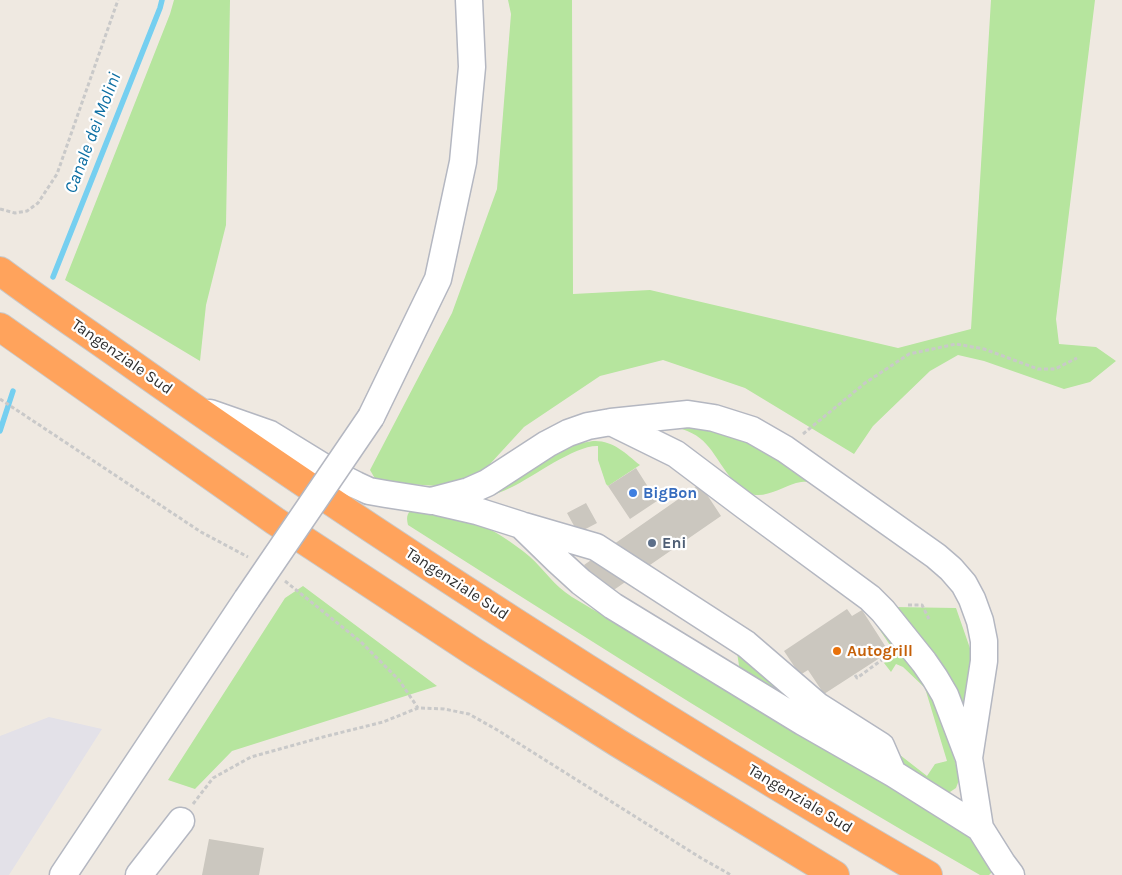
<!DOCTYPE html>
<html>
<head>
<meta charset="utf-8">
<style>
	body { margin:0 }
	canvas { display:block; background:#efe9e1 }
</style>
</head>
<body>
<canvas width="1122" height="875"></canvas>
<script>
const ctx = document.querySelector('canvas').getContext('2d');
ctx.lineJoin = 'round';
function fill(path, color) { ctx.fillStyle = color; ctx.fill(path, 'evenodd'); }
function trace(path, color, width, dash) { ctx.strokeStyle = color; ctx.lineWidth = width; ctx.lineCap = dash ? 'butt' : 'round'; ctx.setLineDash(dash || []); ctx.stroke(path); }
function write(font, color, halo, rows, align = 'center') {
  ctx.font = font + ' Karla,sans-serif'; ctx.lineWidth = 4.5; ctx.setLineDash([]); ctx.textBaseline = 'middle'; ctx.strokeStyle = halo; ctx.fillStyle = color; for (const [text, x, y, turn = 0] of rows) {
    ctx.save(); ctx.translate(x, y); ctx.rotate((+turn || 0) * Math.PI / 180); ctx.textAlign = isNaN(turn) ? turn : align; if (halo) ctx.strokeText(text, 0, 0); ctx.fillText(text, 0, 0); ctx.restore();
  }
}
const industrial = new Path2D(`
	M49 717 102 729 9 875H0V736Z`);
const green = new Path2D(`
	M174 0H230L226 225 206 305 200 361 65 280 170 14Z
	M508 0H572L573 294 650 290 898 348 971 329 991 0H1095L1056 319 1059 344 1096 347 1116 361 1090 382 1064 389 984 361 958 355 930 371 873 426 854 454 745 388 663 360 600 376 524 427 479 476 438 486 377 482 370 470 452 313 497 189 511 14Z
	M669 423 740 436 816 482C809 482 803 481 796 483 782 487 764 500 748 493 741 490 735 484 731 478 709 450 708 433 669 426Z
	M593 441C613 440 625 453 640 465L608 486 606 484 598 460V446C575 445 533 477 512 487 502 492 492 495 483 499L482 496 566 449 576 444Z
	M415 508C433 513 457 516 474 522 494 530 512 542 529 556 545 570 553 585 572 597 598 613 625 627 651 642 748 700 844 757 941 814L965 832 978 850 992 872 989 875H980C786 765 597 645 408 525 406 516 407 512 415 508Z
	M303 586 437 686 232 751 195 789 168 780 285 598Z
	M894 607 956 608 972 654 965 703 958 704Z
	M876 617 925 679 949 739 958 773 959 780 956 788 950 792H941L906 770 901 762 900 755 927 776 935 764 947 761 925 688 903 667 896 664 891 672 884 663 896 654 873 620Z
	M736 646 813 712 740 672Z`);
const stream = new Path2D(`
	M53 277 160 8 162 0
	M0 431 13 391`);
const building = new Path2D(`
	M636 468 657 501 630 519 608 486Z
	M700 484 721 516 605 596 584 565Z
	M586 503 597 523 578 533 567 513Z
	M847 609 852 616 862 610 889 652 824 694 808 670 800 675 784 651Z
	M209 839 264 848 259 875H202Z`);
const path = new Path2D(`
	M0 209 15 213 27 211 38 203 57 174 118 0
	M0 399 201 532 248 557
	M803 434 865 383 909 354 956 344 984 349 1038 369H1055L1077 358
	M285 581 361 642 399 680 418 708
	M908 605H922L929 619
	M855 675 857 678 890 654
	M193 804 213 778 251 757 323 737 383 722 418 708 444 709 469 714 499 731 701 858 731 875`);
const minor = new Path2D(`
	M210 413 270 434 340 477 356 485 369 491 386 494 431 501 469 491 487 483 547 444 568 433 588 426 611 422 676 454 745 506 870 598 883 611 924 662 935 678 945 695 969 758
	M371 417 438 279 463 162 472 67 469 0
	M611 422 688 414 714 418 752 430 785 449 936 556 951 569 964 584 972 599 980 621 984 641V661L969 758 980 828
	M438 502 477 511 521 525 558 561 581 582 613 606 803 722 894 774 980 828 1002 863 1011 875
	M524 526 596 547 746 644 818 706 881 746 891 769
	M63 875 247 599
	M139 875 181 821`);
const highway = new Path2D(`
	M0 271C40 301 82 329 123 358 205 416 287 472 371 528 553 649 739 766 928 875
	M0 327 275 521 474 652 618 743 835 875`);
const minorBridge = new Path2D(`
	M247 599 371 417`);
const markers = [
	[633,493,5,"#3f7fe0"],
	[652,543,5,"#5c6f8a"],
	[837,651,5,"#e8710a"]
];
const streetNames = [
	["Tangenziale Sud",122,357,35],
	["Tangenziale Sud",457,584,33],
	["Tangenziale Sud",800,799,31]
];
const shopNames = [
	["BigBon",643,493]
];
const serviceNames = [
	["Eni",662,543]
];
const foodNames = [
	["Autogrill",847,651]
];
const waterNames = [
	["Canale dei Molini",93,133,-69]
];
fill(industrial, '#e3e1e8');
fill(green, '#b6e59e');
trace(stream, '#75cff0', 5.5);
fill(building, '#cbc7bf');
trace(minor, '#b4b7c1', 29);
trace(highway, '#c9c9c9', 30);
trace(path, '#c9c9c9', 3, [4, 2.5]);
trace(minor, '#fff', 26);
trace(highway, '#ffa35c', 28);
trace(minorBridge, '#b4b7c1', 29, []);
trace(minorBridge, '#fff', 26);
for (const [x, y, r, color] of markers) { const dot = new Path2D(); dot.arc(x, y, r, 0, 2 * Math.PI); ctx.fillStyle = color; ctx.fill(dot); trace(dot, '#fff', 2); }
write('16px', '#2e2e2e', '#fff', streetNames);
write('bold 16px', '#366cbe', '#fff', shopNames, 'left');
write('bold 16px', '#4e5e75', '#fff', serviceNames, 'left');
write('bold 16px', '#c56008', '#fff', foodNames, 'left');
write('italic 18px', '#0d6fa3', '#fff', waterNames);
</script>
</body>
</html>
